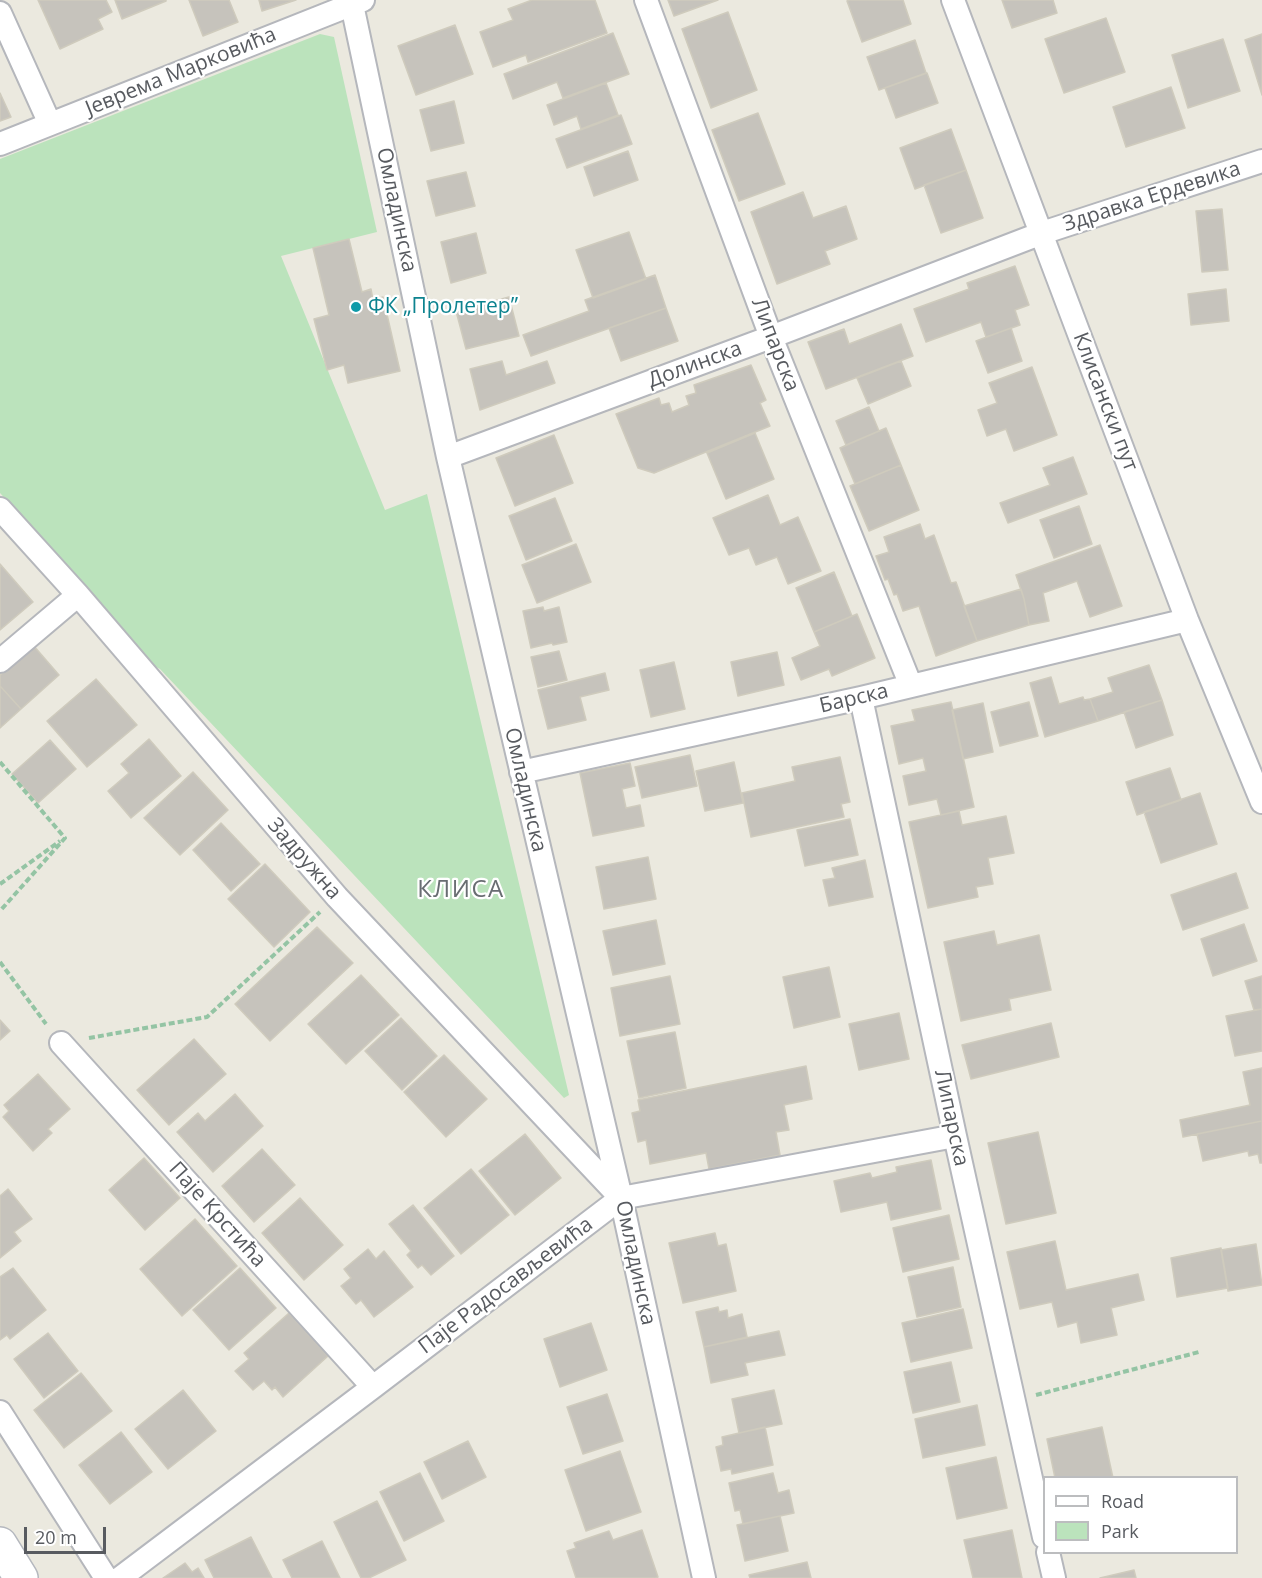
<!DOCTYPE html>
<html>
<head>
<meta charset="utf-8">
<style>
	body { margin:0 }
	#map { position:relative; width:1262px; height:1578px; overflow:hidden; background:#ebe9df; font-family:"Open Sans",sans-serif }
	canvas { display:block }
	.legend { position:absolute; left:1043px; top:1476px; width:195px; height:78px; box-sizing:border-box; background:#fff; border:2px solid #bcbdbf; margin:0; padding:8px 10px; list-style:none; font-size:18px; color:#585b60 }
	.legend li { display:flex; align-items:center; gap:12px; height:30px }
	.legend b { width:30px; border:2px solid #bcbdbf }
	.scale { position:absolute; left:24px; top:1527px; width:82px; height:27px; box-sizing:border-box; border:3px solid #585b60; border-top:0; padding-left:8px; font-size:18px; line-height:21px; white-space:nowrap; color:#585b60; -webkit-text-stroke:4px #fff; paint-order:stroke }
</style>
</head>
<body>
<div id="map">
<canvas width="1262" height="1578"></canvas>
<ul class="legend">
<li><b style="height:8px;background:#fff"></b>Road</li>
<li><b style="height:16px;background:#bbe3bc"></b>Park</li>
</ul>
<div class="scale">20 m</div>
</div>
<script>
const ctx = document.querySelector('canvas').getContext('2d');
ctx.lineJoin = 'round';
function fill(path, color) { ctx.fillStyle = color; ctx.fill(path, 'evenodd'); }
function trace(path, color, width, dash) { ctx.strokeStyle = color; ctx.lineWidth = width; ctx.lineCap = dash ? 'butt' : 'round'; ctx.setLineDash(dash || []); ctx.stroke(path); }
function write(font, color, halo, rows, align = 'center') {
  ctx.font = font + ' "Open Sans",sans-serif'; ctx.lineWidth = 4.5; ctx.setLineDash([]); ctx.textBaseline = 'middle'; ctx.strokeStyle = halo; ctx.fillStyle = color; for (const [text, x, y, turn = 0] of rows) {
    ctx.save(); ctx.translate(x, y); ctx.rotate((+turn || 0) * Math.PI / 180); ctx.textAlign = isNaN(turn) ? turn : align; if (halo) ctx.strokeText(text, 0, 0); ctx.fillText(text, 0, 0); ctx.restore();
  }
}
const green = new Path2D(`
	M320 34 334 37 377 232 281 256 385 510 427 494 569 1095 564 1098 160 669 156 667 73 572 0 493V159Z`);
const building = new Path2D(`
	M38 0H106L112 12 98 19 103 29 60 49Z
	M115 0H166V1L122 19Z
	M189 0H229L238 22 203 36Z
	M259 0H296L262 11Z
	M532 0H595L607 33 528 62 526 55 493 67 480 32 513 20 508 9Z
	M668 0H718L674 16Z
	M850 0H903L911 24 862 42 847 1Z
	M1002 0H1053L1057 13 1012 28Z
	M728 12 757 90 711 108 682 29Z
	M1106 18 1125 72 1064 93 1045 39Z
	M455 25 473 74 416 95 398 46Z
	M613 33 629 74 563 98 557 82 513 99 504 74Z
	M1262 34V95L1245 40Z
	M1223 39 1240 91 1188 108 1172 55Z
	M915 40 926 73 879 90 867 57Z
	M927 73 938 103 896 118 885 88Z
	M606 83 618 115 581 129 577 116 554 125 547 105Z
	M1171 87 1185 128 1126 147 1113 107Z
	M0 93 11 117 0 121Z
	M454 101 464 143 431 151 420 110Z
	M758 113 785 184 739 201 712 130Z
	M621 115 632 144 567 168 556 139Z
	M951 129 966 170 915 189 900 148Z
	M628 151 638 180 594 196 584 167Z
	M966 170 983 218 941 233 924 185Z
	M466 172 475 206 436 216 427 181Z
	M803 192 813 218 846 206 857 239 825 251 830 264 777 284 751 212Z
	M1222 209 1228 270 1202 272 1196 211Z
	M629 232 646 279 593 298 576 250Z
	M476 233 486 273 451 283 441 242Z
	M349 239 362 292 371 289 373 300 383 297 400 371 348 383 344 365 327 370 314 319 329 315 313 248Z
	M1015 266 1029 305 1015 310 1020 325 986 337 981 322 926 342 914 309 969 289 967 283Z
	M655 275 666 308 531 356 523 335 589 311 585 300Z
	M1226 289 1229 321 1191 325 1188 294Z
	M509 297 519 336 466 349 456 311Z
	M666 308 678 341 621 361 609 328Z
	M901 324 913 356 826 389 808 342 844 329 849 344Z
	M1011 328 1022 361 988 373 976 341Z
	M502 361 506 375 547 361 555 383 480 410 470 369Z
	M901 361 911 386 868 404 857 378Z
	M751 365 766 400 760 403 770 426 654 473 638 468 616 414 659 398 661 405 669 403 672 412 689 405 686 396 696 393 694 385Z
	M1032 367 1057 435 1014 451 1006 429 987 436 978 410 997 403 989 383Z
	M869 407 879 431 846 445 836 421Z
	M886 428 901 465 855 484 840 448Z
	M755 433 774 479 726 499 707 453Z
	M554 435 573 483 515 506 496 458Z
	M1073 457 1087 494 1008 523 1000 503 1050 485 1043 468Z
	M901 465 919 510 869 531 850 486Z
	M768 495 780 525 798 517 821 571 788 584 777 557 756 565 749 548 729 555 713 518Z
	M555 498 572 541 526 560 509 516Z
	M1079 506 1092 544 1054 558 1040 520Z
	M920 524 925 539 934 535 951 583 956 582 977 641 936 656 919 606 903 611 897 594 894 595 888 579 885 580 876 556 889 552 884 537Z
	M576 544 591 582 537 603 522 565Z
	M1100 545 1122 606 1090 617 1077 581 1043 593 1049 621 1029 625 1024 599 1016 575Z
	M0 564 33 602 0 630Z
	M834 572 852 616 814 632 796 588Z
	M1021 589 1024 599 1029 625 977 641 964 606Z
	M543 607 544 611 559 607 567 642 553 645 552 643 531 648 523 611Z
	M857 614 875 658 832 676 829 669 801 680 792 658 820 646 814 632Z
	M33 645 59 675 21 709 0 686V675Z
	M559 651 567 680 538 687 531 657Z
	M777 652 784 685 738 696 731 662Z
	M674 662 685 709 651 717 640 670Z
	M1149 665 1162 700 1098 721 1090 699 1113 692 1108 678Z
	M605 673 609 690 580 697 586 720 548 729 538 690Z
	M1051 677 1059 704 1083 697 1084 700 1090 699 1098 721 1045 737 1030 683Z
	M96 679 137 725 87 767 47 721Z
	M0 686 21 709 0 728Z
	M1162 700 1173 735 1136 748 1124 712Z
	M951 702 974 807 941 815 937 799 909 805 903 776 926 771 923 758 899 764 891 726 915 721 912 710Z
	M1029 702 1038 736 1000 746 991 712Z
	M983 703 993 752 963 759 952 710Z
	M149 739 181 776 131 818 108 791 129 773 121 764Z
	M50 740 76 769 38 803 12 774Z
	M690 755 697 786 642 798 635 767Z
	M840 757 850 802 841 804 844 817 751 837 742 793 795 781 792 767Z
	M734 762 743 803 705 811 696 771Z
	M630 763 635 786 622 789 626 808 640 805 644 826 593 836 580 773Z
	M1170 768 1181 800 1137 815 1126 782Z
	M193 772 228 810 180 855 144 818Z
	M1200 793 1217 844 1161 863 1144 812Z
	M959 811 962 825 1006 816 1014 853 988 858 993 884 976 887 978 897 928 908 909 822Z
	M850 819 858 855 805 866 797 830Z
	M221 823 260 864 231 891 193 850Z
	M648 857 656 899 604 909 596 867Z
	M865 860 873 897 829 906 823 880 835 878 832 868Z
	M265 864 310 912 274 947 228 899Z
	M1236 873 1248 908 1183 930 1171 895Z
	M656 920 665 964 613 975 603 931Z
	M1244 924 1257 961 1213 976 1201 939Z
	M317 927 353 963 270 1041 235 1004Z
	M994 931 997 945 1039 935 1051 990 1009 999 1011 1010 961 1021 944 942Z
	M829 967 840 1017 794 1028 783 977Z
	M361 975 399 1015 346 1064 308 1024Z
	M670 976 680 1024 620 1036 611 988Z
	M1262 976V1009L1254 1010 1245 981Z
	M1262 1009V1051L1235 1056 1226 1016Z
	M899 1013 909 1059 859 1070 849 1024Z
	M401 1018 437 1056 402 1090 365 1051Z
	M0 1020 10 1031 0 1040Z
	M1051 1023 1059 1057 971 1079 962 1045Z
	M675 1032 686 1088 639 1098 627 1041Z
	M194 1039 226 1074 169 1125 137 1090Z
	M444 1055 487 1099 446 1137 404 1092Z
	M806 1066 812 1099 784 1105 789 1130 776 1132 780 1155 709 1169 706 1153 650 1164 646 1140 638 1142 632 1113 640 1111 638 1100Z
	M1262 1068V1121L1183 1137 1180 1120 1250 1105 1243 1072Z
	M38 1074 70 1109 48 1129 52 1133 33 1151 3 1117 9 1111 4 1105Z
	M235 1094 263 1126 213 1172 177 1132 198 1113 205 1121Z
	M1262 1121V1163H1260L1258 1154 1249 1156 1248 1151 1203 1161 1197 1134Z
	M1038 1132 1056 1213 1006 1224 988 1143Z
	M525 1134 561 1178 515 1215 479 1171Z
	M262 1149 295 1185 254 1222 222 1186Z
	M144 1158 180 1198 145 1230 109 1190Z
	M931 1160 941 1209 891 1220 887 1202 841 1212 834 1181 870 1173 872 1178 897 1172 896 1167Z
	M471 1169 509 1215 461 1254 424 1208Z
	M8 1189 32 1219 14 1232 21 1241 0 1258V1196Z
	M300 1198 343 1245 304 1280 262 1233Z
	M413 1205 454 1256 431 1275 422 1265 418 1268 407 1255 411 1251 389 1224Z
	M949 1215 959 1259 903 1272 893 1228Z
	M195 1219 237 1266 182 1316 140 1269Z
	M715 1233 718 1246 726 1244 736 1291 683 1303 669 1243Z
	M1055 1241 1066 1290 1138 1274 1144 1300 1111 1308 1117 1335 1081 1343 1077 1322 1058 1327 1052 1302 1020 1309 1007 1252Z
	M1256 1244 1262 1285 1228 1291 1221 1250Z
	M1221 1248 1228 1288 1177 1297 1171 1258Z
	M368 1249 376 1259 384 1251 413 1287 374 1317 361 1300 356 1304 341 1286 351 1278 344 1269Z
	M953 1267 961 1307 917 1317 908 1277Z
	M13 1268 46 1310 10 1339 7 1335 0 1340V1277Z
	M240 1268 276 1308 229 1350 193 1310Z
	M718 1307 719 1312 727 1310 728 1318 742 1314 747 1337 704 1347 696 1312Z
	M963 1309 972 1348 911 1362 902 1323Z
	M289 1313 328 1356 283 1397 275 1387 272 1390 264 1381 253 1390 235 1371 249 1359 244 1353Z
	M591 1323 607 1370 560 1387 544 1339Z
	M779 1331 785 1355 745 1363 748 1375 711 1383 704 1347Z
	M48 1333 78 1371 44 1398 14 1359Z
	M951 1362 960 1402 913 1413 904 1372Z
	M81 1373 112 1411 64 1448 34 1410Z
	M183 1390 216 1431 168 1469 135 1429Z
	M774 1390 782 1424 739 1433 732 1399Z
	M607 1394 623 1441 583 1454 567 1407Z
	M977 1405 985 1445 923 1458 915 1419Z
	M765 1427 773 1465 732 1474 731 1469 721 1471 716 1447 723 1445 722 1437Z
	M1102 1427 1113 1478H1055L1047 1439Z
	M121 1432 152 1472 110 1504 79 1465Z
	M468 1441 486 1477 442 1499 424 1462Z
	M620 1451 641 1512 586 1531 565 1470Z
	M996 1457 1007 1508 957 1519 946 1468Z
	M420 1473 444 1521 404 1541 380 1492Z
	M773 1473 778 1493 789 1490 794 1513 743 1524 740 1510 735 1511 729 1483Z
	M377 1501 406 1560 369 1578H361L334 1522Z
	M780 1516 788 1551 745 1561 737 1525Z
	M642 1530 658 1577 655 1578H576L567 1551 576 1548 574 1543 609 1531 613 1540Z
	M1012 1530 1022 1578H973L964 1540Z
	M251 1537 272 1578H214L205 1560Z
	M322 1541 340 1578H292L283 1560Z
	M807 1562 811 1578H750L749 1575Z
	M185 1563 192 1572 198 1568 204 1578H163Z
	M1134 1570 1136 1578H1100Z`);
const path = new Path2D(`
	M0 762 65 838 0 911
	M0 884 60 841
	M0 962 46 1024
	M89 1038 207 1017 320 912
	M1036 1395 1199 1352`);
const street = new Path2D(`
	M351 0 448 457 621 1198 704 1578
	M646 0 771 337 911 686
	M953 0 1187 620 1262 802
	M0 13 50 124
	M0 144 363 0
	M448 457 771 337 1042 233 1262 161
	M0 509 78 595 337 897 620 1197
	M0 661 78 595
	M861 698 955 1136 1044 1537
	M521 772 861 698 1187 620
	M61 1043 373 1387
	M0 1412 106 1578
	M1048 1552 1054 1578
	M120 1578 373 1387 621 1198 955 1136`);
const secondary = new Path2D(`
	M0 1544 21 1578`);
const markers = [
	[356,307,6,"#0f9aa8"]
];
const streetNames = [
	["Јеврема Марковића",181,72,-22],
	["Здравка Ердевика",1152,197,-18],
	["Омладинска",396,210,78],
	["Липарска",775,345,69],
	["Долинска",695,365,-20],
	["Клисански пут",1105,402,69],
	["Барска",854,699,-13],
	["Омладинска",525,790,77],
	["Задружна",304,859,49],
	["Липарска",951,1118,78],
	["Паје Крстића",217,1215,48],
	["Омладинска",635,1263,78],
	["Паје Радосављевића",506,1286,-37]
];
const cultureNames = [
	["ФК „Пролетер”",368,307]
];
const quarterNames = [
	["КЛИСА",461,890]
];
fill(green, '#bbe3bc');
fill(building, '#c6c3bc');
trace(building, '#cfcbbd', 1.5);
trace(street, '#b5b7bc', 26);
trace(secondary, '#b5b8be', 36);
trace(path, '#94c4a4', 4, [6, 3]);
trace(street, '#fff', 22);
trace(secondary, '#fff', 33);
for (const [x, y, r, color] of markers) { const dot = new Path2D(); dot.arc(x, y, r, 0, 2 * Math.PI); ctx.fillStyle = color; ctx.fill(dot); trace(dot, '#fff', 2); }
write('21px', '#585b60', '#fff', streetNames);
write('21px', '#0d838f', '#fff', cultureNames, 'left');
ctx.letterSpacing = '1.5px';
write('24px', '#696d72', '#fff', quarterNames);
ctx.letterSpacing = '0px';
</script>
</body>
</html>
